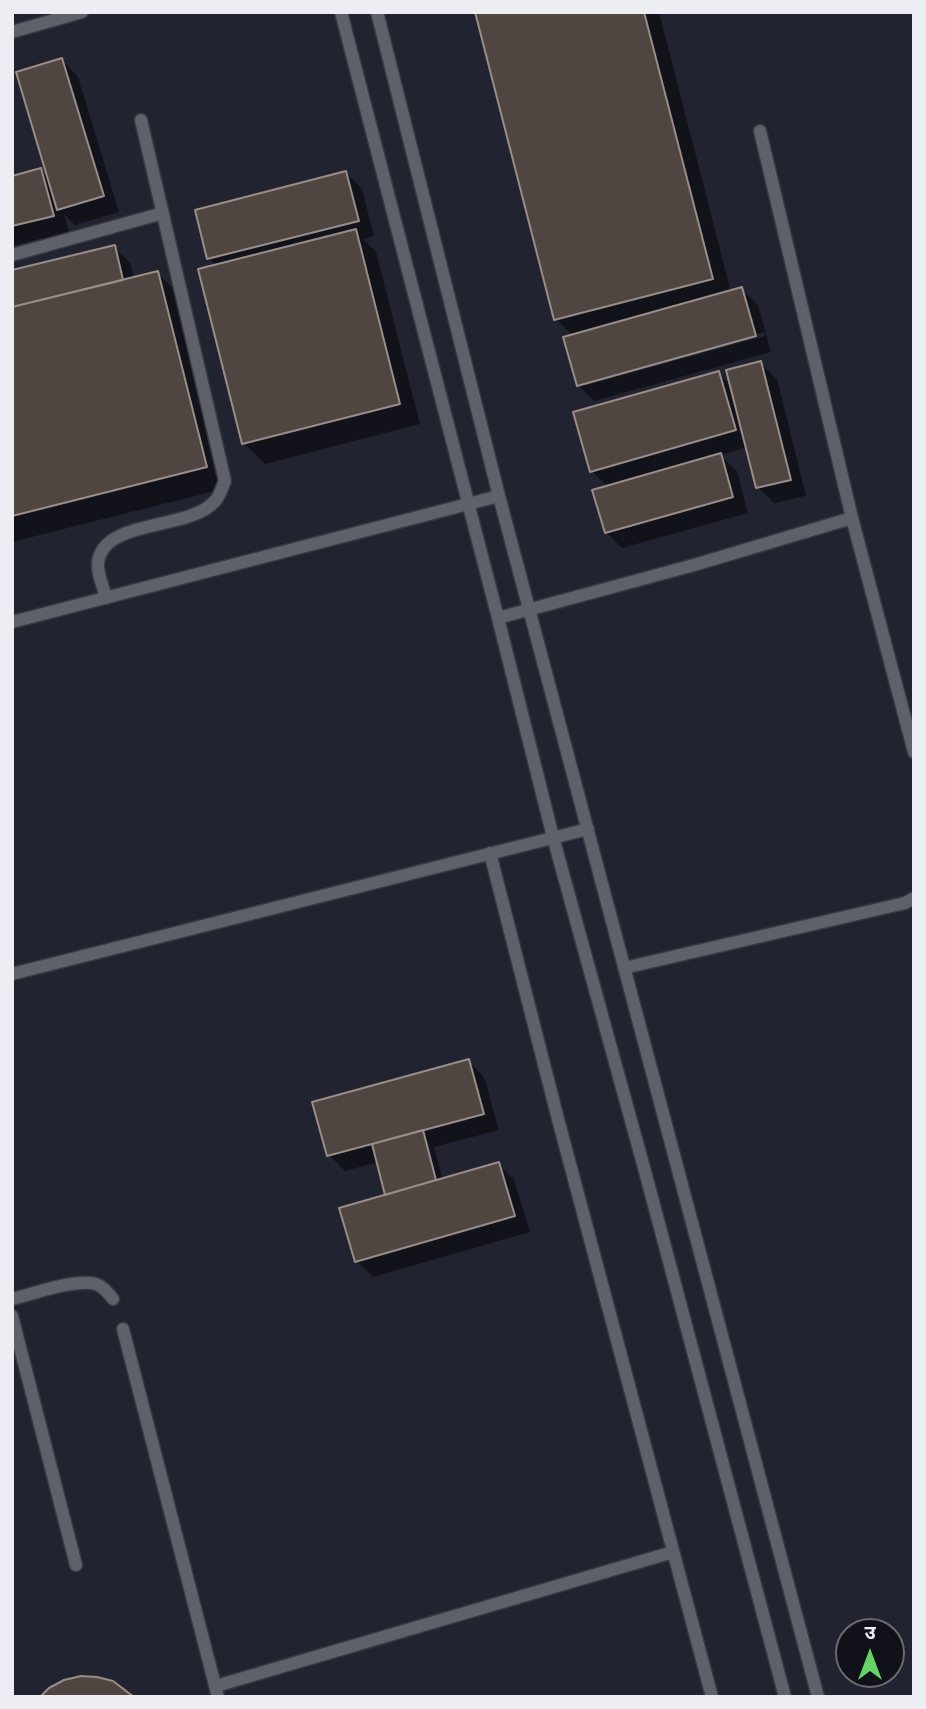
<!DOCTYPE html>
<html>
<head>
<meta charset="utf-8">
<style>
	body { margin:0 }
	#map { position:relative; width:926px; height:1709px; overflow:hidden; background:#1a1b23; font-family:"Alegreya Sans","Noto Sans Devanagari",sans-serif }
	canvas { display:block }
	.frame { position:absolute; inset:0; border:14px solid #edeef4; pointer-events:none }
	.north { position:absolute; left:835px; top:1618px; width:70px; height:70px; box-sizing:border-box; background:#111219; border:2px solid #696a71; border-radius:50%; rotate:0deg; font-size:19px; font-weight:700; line-height:28px; text-align:center; color:#edeef4 }
	.north::after { content:''; display:block; margin:auto; width:24px; height:32px; background:#65d467; clip-path:polygon(50% 0,100% 100%,50% 72%,0 100%) }
</style>
</head>
<body>
<div id="map">
<canvas width="926" height="1709"></canvas>
<div class="frame"></div>
<div class="north">उ</div>
</div>
<script>
const ctx = document.querySelector('canvas').getContext('2d');
ctx.lineJoin = 'round';
function fill(path, color) { ctx.fillStyle = color; ctx.fill(path, 'evenodd'); }
function trace(path, color, width, dash) { ctx.strokeStyle = color; ctx.lineWidth = width; ctx.lineCap = dash ? 'butt' : 'round'; ctx.setLineDash(dash || []); ctx.stroke(path); }
const built = new Path2D(`
	M12 12H914V1697H12ZM849 1632H891V1674H849Z`);
const shadow = new Path2D(`
	M477 12H659L731 292 741 289 758 305 771 352 594 401 578 385 573 336 556 319ZM764 332 765 336 586 385V381Z
	M62 60 78 77 119 212 75 225 64 214 69 232 12 246V177L40 170 50 180Z
	M346 173 362 189 374 236 363 239 376 252 420 424 265 464 244 443 217 266 209 258Z
	M114 247 130 263 134 278 157 273 178 293 227 488 12 542V272Z
	M760 363 777 379 806 496 774 503 758 487 748 447 720 455 737 471 748 513 622 548 606 532 608 487 592 471 718 373 732 386Z
	M468 1061 484 1077 499 1130 434 1147 443 1180 498 1164 514 1180 530 1232 373 1277 357 1261 387 1196 378 1162 345 1171 329 1155Z`);
const building = new Path2D(`
	M475 12H644L713 279 554 320Z
	M62 58 104 196 57 210 16 72Z
	M41 168 54 216 12 226V176Z
	M346 171 359 221 207 259 195 210Z
	M356 229 400 404 242 444 198 269Z
	M115 245 123 280 12 307V270Z
	M158 271 207 467 12 516V307Z
	M742 287 756 336 577 386 563 337Z
	M761 361 791 480 756 488 726 370Z
	M719 371 736 430 590 472 573 412Z
	M721 453 733 497 605 533 592 490Z
	M469 1059 484 1114 327 1156 312 1102Z
	M423 1130 436 1180 385 1195 372 1144Z
	M499 1162 515 1216 355 1262 339 1208Z
	M81 1676 97 1677 113 1681 134 1697H40L49 1688 64 1680Z`);
const lane = new Path2D(`
	M341 12 498 618 553 837 646 1175 785 1697
	M377 12 499 496 818 1697
	M12 32 82 12
	M760 131 852 518 914 752
	M12 255 163 213
	M106 598C103 585 94 568 100 555 113 520 191 529 215 501 220 496 222 487 225 481L141 120
	M498 618 694 565 852 518
	M12 622 499 496
	M490 853 558 1119 712 1697
	M624 968 905 903 914 898
	M12 974 588 829
	M12 1299C33 1294 77 1278 96 1284 104 1287 108 1293 113 1299
	M12 1316 76 1565
	M123 1329 218 1697
	M216 1686 673 1552`);
fill(built, '#222331');
fill(shadow, '#0007');
fill(building, '#504641');
trace(building, '#988d88', 2);
trace(lane, '#38393f', 15);
trace(lane, '#5f616a', 12);
</script>
</body>
</html>
